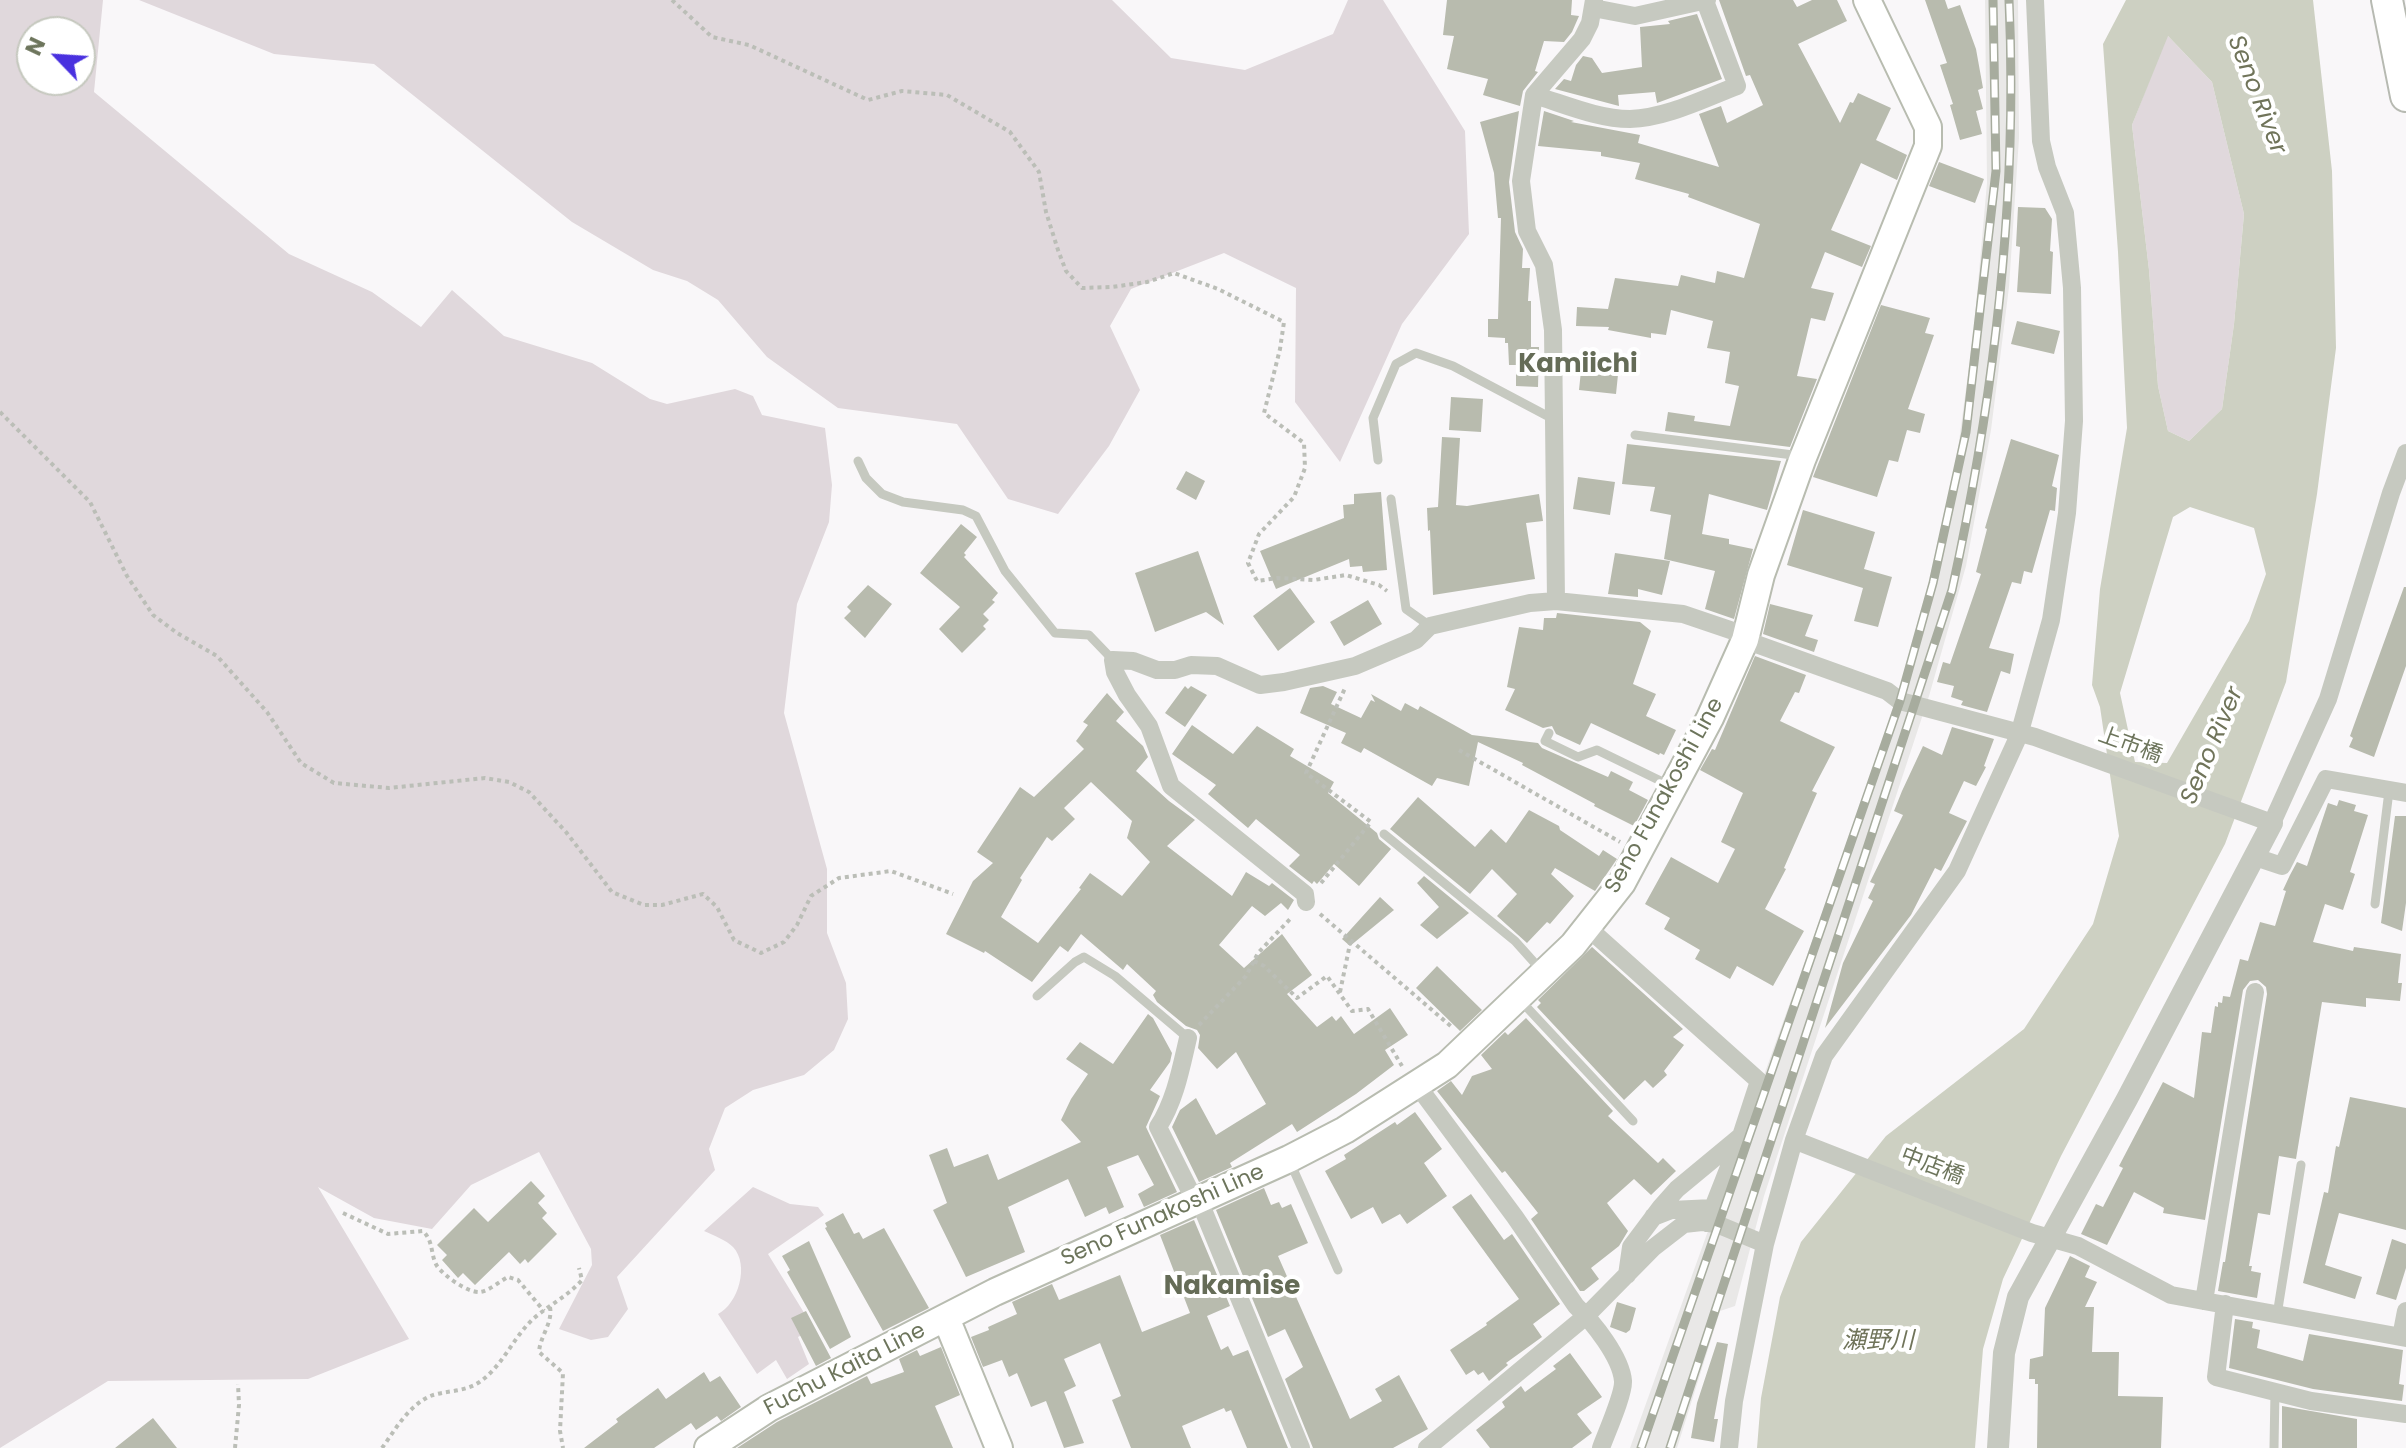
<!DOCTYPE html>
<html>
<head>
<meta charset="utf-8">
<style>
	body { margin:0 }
	#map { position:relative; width:2406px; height:1448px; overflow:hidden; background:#f9f7f9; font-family:Poppins,sans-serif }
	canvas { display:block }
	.north { position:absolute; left:16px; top:16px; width:80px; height:80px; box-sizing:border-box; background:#fff; border:2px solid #c5c8be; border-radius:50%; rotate:295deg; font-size:22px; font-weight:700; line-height:32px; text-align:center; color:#6d755c }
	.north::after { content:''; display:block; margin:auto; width:28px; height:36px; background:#4931df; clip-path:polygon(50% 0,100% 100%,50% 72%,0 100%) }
</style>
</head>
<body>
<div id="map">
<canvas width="2406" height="1448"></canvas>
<div class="north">N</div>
</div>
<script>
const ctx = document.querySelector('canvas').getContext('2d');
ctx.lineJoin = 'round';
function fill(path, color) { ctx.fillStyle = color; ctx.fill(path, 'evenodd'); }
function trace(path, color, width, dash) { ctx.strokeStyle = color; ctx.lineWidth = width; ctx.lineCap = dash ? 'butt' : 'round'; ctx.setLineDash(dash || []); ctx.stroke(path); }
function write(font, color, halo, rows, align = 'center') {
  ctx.font = font + ' Poppins,"Noto Sans JP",sans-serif'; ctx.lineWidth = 8; ctx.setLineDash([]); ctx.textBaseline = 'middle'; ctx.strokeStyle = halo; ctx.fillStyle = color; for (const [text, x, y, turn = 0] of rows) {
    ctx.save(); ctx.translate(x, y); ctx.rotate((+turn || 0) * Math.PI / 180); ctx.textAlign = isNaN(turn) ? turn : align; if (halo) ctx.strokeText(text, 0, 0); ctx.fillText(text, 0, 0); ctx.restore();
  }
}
const built = new Path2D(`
	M1985 0H2018L2019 138 2009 287 1991 430 1966 566 1929 696 1764 1196 1735 1306 1720 1311 1677 1448H1630L1875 766 1919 628 1955 472 1974 328 1987 183Z`);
const green = new Path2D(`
	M0 0H103L94 92 289 254 372 292 421 327 452 290 504 336 592 363 650 399 667 404 735 389 753 396 762 415 825 428 832 485 829 522 797 604 784 713 827 869V933L846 983 848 1019 834 1050 804 1075 753 1090 725 1108 709 1149 715 1170 617 1277 628 1309 608 1337 591 1340 559 1329 592 1265 591 1249 539 1152 471 1185 432 1229 374 1218 318 1187 409 1339 308 1379 108 1381 0 1448ZM32 32H80V80H32Z
	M139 0H1112L1171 58 1245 70 1333 34 1348 0H1383L1465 131 1469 234 1402 324 1340 462 1295 402 1296 288 1224 253 1131 289 1110 326 1140 390 1109 446 1058 514 1008 499 957 424 838 408 767 357 718 300 687 281 653 270 572 222 374 64 274 54Z
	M2167 35 2212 82 2244 214 2234 324 2222 409 2189 441 2168 431 2158 386 2149 270 2132 125Z
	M753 1187 790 1204 818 1207 824 1215 768 1254 814 1329 798 1337 809 1364 787 1379 776 1360 757 1374 718 1314C738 1304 750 1265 733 1247 726 1240 713 1235 704 1231Z`);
const water = new Path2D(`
	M2126 0H2313L2332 171 2336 348 2317 494 2286 682 2225 844 2061 1156 2003 1279 1983 1349 1975 1448H1757L1761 1398 1780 1297 1801 1242 1886 1136 2024 1029 2093 924 2119 836 2100 707 2092 685 2100 589 2127 428 2118 252 2103 44ZM2168 36 2212 82 2244 214 2234 324 2222 409 2189 441 2168 431 2158 386 2149 270 2132 125ZM2190 507 2254 528 2266 574 2249 621 2167 763 2135 762 2120 693 2173 517Z`);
const building = new Path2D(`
	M1447 0H1572L1571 15 1579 16 1572 32 1564 42 1544 41 1535 71 1538 72 1523 91 1520 106 1483 95 1488 79 1447 69 1454 36 1443 35Z
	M1719 0H1793L1797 7 1812 0H1837L1847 21 1798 44 1840 123 1850 102 1853 103 1858 93 1891 108 1876 140 1907 155 1897 180 1861 163 1831 230 1871 246 1862 267 1825 252 1811 288 1834 293 1825 321 1811 318 1797 376 1817 379 1790 447 1665 431 1668 412 1695 416 1694 421 1730 426 1739 386 1725 383 1730 352 1707 348 1713 321 1671 310 1666 335 1651 333V338L1608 330 1609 327 1576 326 1577 307 1608 309 1615 278 1678 286 1681 275 1715 283 1717 271 1744 278 1760 224 1688 197 1689 194 1635 179 1640 163 1601 156V152L1538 146 1544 111 1574 121 1571 122 1640 135 1638 143 1719 167 1699 114 1721 106 1727 123 1763 105 1750 75 1746 76Z
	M1925 0H1945L1948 9 1960 5 1976 49 1983 88 1978 90 1983 109 1976 111 1982 134 1960 140 1950 105 1953 104 1940 65 1947 63Z
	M1697 14 1722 79 1657 103 1655 92 1618 95 1619 106 1555 89 1564 79 1571 81 1576 65 1583 56 1592 58 1602 73 1642 67 1640 27 1670 24 1668 21Z
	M1519 111 1509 182 1515 232 1523 249 1522 268H1530L1528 301H1531V347H1539L1538 387 1516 386V365H1509L1508 343H1505V338L1488 337V319H1498L1501 218H1498L1494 173 1480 122Z
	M1939 162 1984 179 1975 203 1929 186Z
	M2018 207 2045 208 2052 219 2050 251 2053 252 2051 294 2017 292 2020 247 2016 246Z
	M1881 305 1930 318 1925 333 1934 335 1908 409 1925 414 1920 433 1907 430 1898 462 1889 460 1877 497 1813 477Z
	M2017 321 2060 331 2054 354 2011 344Z
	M1582 361 1619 365 1616 394 1579 390Z
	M1451 397 1483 399 1481 432 1449 430Z
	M1442 437 1460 438 1456 505 1467 506 1539 494 1543 521 1526 523 1535 579 1433 595 1430 530 1428 531 1427 508 1438 507Z
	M2011 439 2059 455 2052 486 2057 488 2055 511 2050 510 2032 573 2024 571 2021 584 2012 582 1989 648 2014 654 2010 674 2001 671 1987 712 1961 705 1963 701 1951 697 1954 686 1937 682 1943 662 1950 664 1981 574 1976 572 1987 529 1985 528Z
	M1627 444 1781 461 1767 510 1709 494 1702 534 1729 539V544L1753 549 1734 619 1705 609 1715 571 1664 559 1671 515 1650 511 1655 487 1622 484Z
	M1186 471 1205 481 1196 500 1176 489Z
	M1578 477 1615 482 1610 515 1573 509Z
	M1381 492 1387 570 1363 572 1362 566 1350 567 1349 559 1276 589 1260 551 1344 518 1343 505 1354 504V494Z
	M1803 510 1875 532 1864 569 1892 577 1878 627 1854 621 1863 588 1787 565Z
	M961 524 977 537 964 553 966 555 964 557 998 593 992 600 995 602 983 614 989 620 983 626 986 629 962 653 939 629 960 607 920 573Z
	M1198 551 1224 625 1206 612 1155 632 1135 573Z
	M1615 553 1670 561 1662 595 1638 589V597L1608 594Z
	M868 585 892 604 865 638 844 618 851 611 847 607Z
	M2404 587H2406V666L2374 757 2349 747 2353 738 2350 736Z
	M1290 588 1315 622 1278 651 1253 616Z
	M1368 600 1382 624 1344 646 1330 622Z
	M1770 604 1813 615 1805 636 1818 640 1814 652 1763 634Z
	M1557 613 1640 622 1651 631 1633 684 1656 694 1646 716 1676 730 1664 755 1660 753 1659 755 1591 723 1580 745 1556 734 1552 726 1543 728 1505 710 1515 689 1507 687 1519 627 1543 630 1544 618H1556Z
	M1755 656 1806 675 1799 693 1795 692 1780 721 1835 747 1812 791 1817 793 1784 868 1786 869 1765 909 1804 931 1773 986 1737 966 1730 979 1695 959 1700 950 1664 929 1670 918 1645 904 1671 857 1718 883 1735 849 1721 842 1743 793 1700 770 1712 749 1715 750Z
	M1185 686 1188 689 1191 686 1207 695 1185 727 1165 713Z
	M1323 686 1337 692 1331 704 1361 718 1371 700 1375 702 1371 694 1401 711 1405 703 1418 710 1420 706 1472 735 1538 743 1542 748 1608 777 1611 771 1633 782 1629 790 1648 800 1634 826 1594 806 1595 804 1522 765 1523 763 1478 742 1469 786 1437 778 1432 786 1364 748 1361 753 1341 743 1346 733 1300 713 1310 688Z
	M1107 693 1124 712 1116 721 1143 746 1148 757 1136 771 1169 801 1195 820 1167 846 1232 896 1246 872 1269 886 1272 883 1294 900 1288 910 1281 903 1265 916 1252 906 1219 945 1244 968 1282 934 1312 975 1287 994 1317 1027 1332 1016 1336 1021 1341 1016 1354 1034 1390 1008 1408 1035 1385 1050 1394 1065 1356 1094 1297 1132 1292 1124 1230 1163 1232 1167 1199 1182 1172 1127 1180 1110 1196 1098 1216 1135 1266 1104 1236 1052 1217 1069 1198 1048 1200 1035 1197 1030 1186 1026 1157 1002 1153 995 1156 991 1127 964 1123 970 1081 934 1068 952 1060 946 1032 982 985 951 984 953 946 934 973 881 993 863 977 852 1020 787 1034 797 1084 749 1076 741 1088 725 1083 722ZM1091 782 1132 821 1127 838 1150 862 1122 896 1090 873 1079 888 1081 889 1038 943 1001 917 1022 880 1020 878 1047 837 1052 841 1075 819 1064 808Z
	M1192 725 1233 754 1257 726 1294 749 1290 756 1334 782 1328 793 1377 833 1379 839 1391 849 1359 886 1334 864 1317 884 1314 881 1312 884 1289 866 1300 855 1256 819 1248 828 1208 794 1216 785 1172 754Z
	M1952 727 1994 739 1984 766 1986 767 1976 786 1964 781 1949 813 1967 821 1941 871 1935 868 1911 915 1825 1028 1843 963 1873 901 1868 898 1875 884 1870 882 1903 815 1894 811 1902 791 1923 746 1942 755Z
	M1418 797 1475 847 1491 829 1506 843 1529 810 1559 826 1560 830 1599 856 1603 850 1617 859 1595 891 1555 868 1551 874 1574 896 1550 924 1547 922 1527 943 1497 916 1517 894 1492 869 1470 894 1390 829Z
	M2339 800 2356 805 2354 811 2368 815 2350 872 2355 874 2343 910 2325 904 2313 942 2353 951 2354 947 2401 954 2398 983H2402L2400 1001 2366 998V1007L2322 1002 2296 1159 2279 1156 2270 1215 2258 1213 2249 1266H2252L2251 1271 2261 1273 2257 1298 2218 1291 2223 1262H2225L2267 994 2266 987 2258 980 2250 981 2243 990 2205 1220 2163 1213 2164 1208 2134 1192 2107 1245 2081 1234 2096 1204 2103 1207 2123 1168 2119 1166 2163 1082 2194 1098 2202 1032 2211 1033 2215 1006 2218 1007V1002L2222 1003 2223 996 2230 997 2240 959 2248 961 2260 922 2275 926 2286 891 2283 890 2290 875 2297 862 2307 866 2328 803 2337 806Z
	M2395 816H2406V903L2402 931 2381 923Z
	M1424 876 1469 913 1437 939 1420 925 1439 907 1417 883Z
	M1380 897 1394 910 1350 946 1342 939Z
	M1592 947 1683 1029 1673 1037 1684 1045 1664 1071 1667 1075 1653 1088 1645 1080 1624 1100 1537 1007 1541 1003 1538 1000Z
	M1437 966 1482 1010 1460 1031 1416 988Z
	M1148 1014 1153 1018 1172 1053 1170 1062 1150 1090 1160 1096 1146 1127 1177 1192 1144 1207 1138 1194 1154 1185 1138 1155 1107 1167 1124 1207 1109 1214 1106 1207 1085 1217 1068 1179 1008 1207 1025 1252 966 1277 933 1210 947 1203 929 1155 947 1148 954 1167 988 1154 998 1180 1081 1142 1061 1120 1071 1099 1088 1074 1066 1059 1080 1042 1113 1064Z
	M1526 1018 1613 1111 1608 1116 1658 1163 1663 1158 1676 1171 1651 1195 1634 1179 1607 1203 1628 1231 1619 1246 1591 1268 1599 1279 1584 1291H1580L1531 1219 1538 1213 1505 1171 1502 1173 1437 1091 1451 1081 1462 1095 1472 1076 1492 1069 1481 1055 1505 1032 1508 1035Z
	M2350 1097 2406 1108V1230L2339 1213 2325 1265 2362 1277 2355 1299 2303 1283 2324 1192 2328 1193 2336 1146 2339 1147Z
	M1415 1112 1442 1149 1424 1163 1447 1196 1407 1224 1400 1214 1382 1224 1373 1207 1351 1219 1325 1171 1346 1159 1344 1155 1395 1122 1397 1125Z
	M531 1181 545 1196 538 1203 547 1213 542 1218 557 1234 528 1263 525 1259 520 1264 509 1252 475 1285 463 1273 458 1278 442 1260 447 1255 437 1245 474 1208 488 1222Z
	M1264 1188 1271 1205 1279 1202 1282 1208 1291 1204 1308 1243 1278 1256 1350 1419 1382 1401 1375 1389 1399 1375 1428 1429 1393 1448H1313L1285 1379 1303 1367 1285 1329 1268 1337 1216 1210Z
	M1471 1194 1504 1240 1512 1234 1560 1304 1533 1324 1542 1337 1506 1363 1508 1365 1489 1381 1483 1372 1478 1375 1474 1370 1466 1375 1450 1350 1487 1325 1486 1323 1519 1299 1452 1207Z
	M843 1213 854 1234 859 1232 863 1239 884 1228 929 1308 883 1331 825 1228 827 1227 825 1223Z
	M1194 1220 1230 1306 1207 1316 1221 1350 1228 1346 1233 1356 1248 1350 1288 1448H1247L1231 1410 1226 1412 1224 1408 1182 1426 1191 1448H1131L1112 1400 1121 1396 1100 1343 1064 1359 1076 1386 1064 1392 1084 1443 1064 1448 1046 1401 1031 1407 1017 1373 1009 1377 1002 1360 983 1367 971 1337 989 1330 988 1327 1017 1314 1012 1302 1052 1284 1059 1300 1120 1275 1142 1332 1190 1313 1160 1235Z
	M2392 1239 2406 1244V1268L2396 1300 2376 1294Z
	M809 1241 851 1337 830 1349 787 1272 790 1270 782 1256Z
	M2070 1256 2090 1266 2085 1277 2097 1282 2085 1307H2094L2092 1352H2119L2118 1396 2163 1397 2161 1448H2037L2038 1384H2035V1379H2029L2030 1359 2043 1356 2045 1308Z
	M1617 1302 1636 1308 1630 1330 1626 1333 1610 1327Z
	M806 1311 831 1358 816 1366 791 1318Z
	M2235 1319 2253 1322 2252 1328 2260 1330 2257 1348 2303 1361 2309 1334 2403 1350 2399 1384 2404 1385 2402 1401 2313 1389 2229 1368Z
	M1717 1342 1728 1344 1714 1419H1718L1714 1442 1691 1438 1697 1403Z
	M941 1347 960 1395 935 1406 953 1448H737L777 1422 867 1376 871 1384 904 1372 899 1359 917 1350 920 1356Z
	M1570 1353 1602 1397 1577 1414 1592 1433 1572 1448H1490L1476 1430 1505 1407 1502 1402 1521 1386 1525 1392 1556 1369 1553 1366Z
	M704 1372 710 1382 720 1376 741 1407 721 1421 717 1416 696 1430 691 1423 654 1448H584L618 1422 616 1419 658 1388 666 1399Z
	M2282 1406 2357 1419V1448H2282Z
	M153 1418 177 1448H115Z`);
const path = new Path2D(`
	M672 0 712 37 749 45 868 100 902 91 947 95 1010 132 1039 172 1046 212 1058 250 1066 271 1082 288 1112 287 1147 282 1174 273 1218 289 1284 322 1280 349 1264 413 1304 443 1305 468 1294 497 1259 534 1248 563 1257 581 1278 578 1314 580 1346 575 1379 585 1387 591
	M0 412 90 502 127 576 153 615 177 633 217 656 267 712 301 763 334 783 389 788 485 778 509 782 529 792 566 832 612 892 644 905H662L703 894 717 907 734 940 761 953 784 942 797 925 811 896 839 878 891 871 953 894
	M1459 750 1620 842
	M1321 883 1371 822 1306 773 1346 686
	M1320 914 1453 1028
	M1254 961 1264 966 1297 998 1327 976 1352 1011 1368 1009 1402 1066
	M1340 992 1351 939
	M1199 1025 1246 976 1258 953 1292 917
	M343 1213 388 1234 423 1231C434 1242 430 1254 437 1266 444 1276 468 1293 480 1292 489 1291 500 1281 508 1277L518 1280 544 1311
	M550 1307C553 1323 540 1336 539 1352L563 1373 560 1431 563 1448
	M235 1448 239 1405 238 1384
	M382 1448C395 1430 407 1408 428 1397 443 1390 465 1393 481 1381 503 1365 513 1338 533 1319 549 1305 568 1296 582 1280L579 1268`);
const service = new Path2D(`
	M1635 435 1793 455 1801 459
	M1378 460 1373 418 1396 364 1416 353 1453 366 1555 420
	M858 461 866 478 882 494 903 502 963 510 976 516 1005 571 1055 633 1089 635 1113 660
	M1391 499 1406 609 1430 626
	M1549 733 1545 741 1578 757 1597 750 1671 786
	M1384 834 1515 941 1541 970
	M2375 904 2389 791
	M1037 996 1075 962 1084 957 1115 976 1188 1038
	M1520 1000 1633 1121
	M1290 1162 1338 1270
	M2277 1315 2301 1165
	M2274 1448 2275 1391`);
const minor = new Path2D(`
	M1593 8 1635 16 1707 0
	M1534 95C1564 104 1598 119 1630 119 1666 118 1703 99 1737 86L1705 1
	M1556 601 1553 330 1544 265 1527 231 1521 181 1534 95 1582 39 1590 23 1594 0
	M1745 640 1887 691 1900 701 2035 737 2272 823 2328 699 2391 493 2406 453
	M2255 857 2282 866 2326 779 2406 793
	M1306 902 1305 894 1171 786 1149 726 1127 695 1115 672 1113 660 1133 661 1157 670H1175L1191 665 1217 666 1260 685 1284 682 1355 666 1416 640 1430 626 1530 603 1556 601 1683 614 1745 635
	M1587 927 1759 1081 1741 1136 1677 1189 1661 1207 1631 1247 1627 1275
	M1188 1038C1181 1068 1175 1101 1158 1127L1195 1201
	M1417 1085 1515 1217 1576 1306C1593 1322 1621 1357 1623 1381 1624 1394 1606 1434 1601 1448
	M1794 1140 2032 1233 2078 1246 2171 1295 2406 1338
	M1199 1200 1301 1448
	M1653 1217 1671 1210 1713 1208
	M1707 1223 1740 1139
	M2204 1301 2255 992
	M2225 1304 2216 1377 2311 1401 2406 1414
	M2401 1337 2406 1311
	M1427 1448 1586 1316 1653 1248 1684 1224 1702 1222 1719 1225 1765 1244
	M1729 1448 1734 1401 1765 1244 1794 1140 1824 1056 1957 871 2019 735 2051 620 2067 513 2074 421 2072 288 2065 213 2047 167 2041 141 2035 0`);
const tertiary = new Path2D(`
	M1998 1448 2004 1353 2018 1297 2127 1099 2272 823`);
const secondary = new Path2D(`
	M946 1318 999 1448
	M708 1448 769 1408 995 1292 1289 1159 1345 1130 1447 1065 1573 945 1622 883 1710 718 1745 640 1761 575 1802 460 1928 146V127L1867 0`);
const trunk = new Path2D(`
	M2387 0 2406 96`);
const rail = new Path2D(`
	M1641 1448 1900 701 1933 583 1966 432 1996 171 1993 0
	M1670 1448 1952 590C1994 398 2018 197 2009 0`);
const streetNames = [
	["上市橋",2130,746,20],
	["Seno Funakoshi Line",1665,796,-61],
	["中店橋",1932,1167,21],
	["Seno Funakoshi Line",1163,1216,-24],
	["Fuchu Kaita Line",845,1370,-27]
];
const waterNames = [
	["Seno River",2256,95,69],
	["Seno River",2213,746,-67],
	["瀬野川",1878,1342]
];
const quarterNames = [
	["Kamiichi",1578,365],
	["Nakamise",1232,1287]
];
fill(built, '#e9e8e7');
fill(green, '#e0d8dc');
fill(water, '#cdd0c2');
fill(building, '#b8bbae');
trace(secondary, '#b8bcb0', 30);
trace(trunk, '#b7bab2', 34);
trace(path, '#bbbeb7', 4, [4, 4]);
trace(service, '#c6c9c0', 9);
trace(minor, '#c6c9c0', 18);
trace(tertiary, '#c6c9c0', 22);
trace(secondary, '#fff', 26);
trace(trunk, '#fff', 30);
trace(rail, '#a7ac9e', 9);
trace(rail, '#fff', 6, [18]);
write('22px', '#6d755c', '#fff', streetNames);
write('italic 24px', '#70745a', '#fff', waterNames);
write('bold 26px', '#656c57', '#fff', quarterNames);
</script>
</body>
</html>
